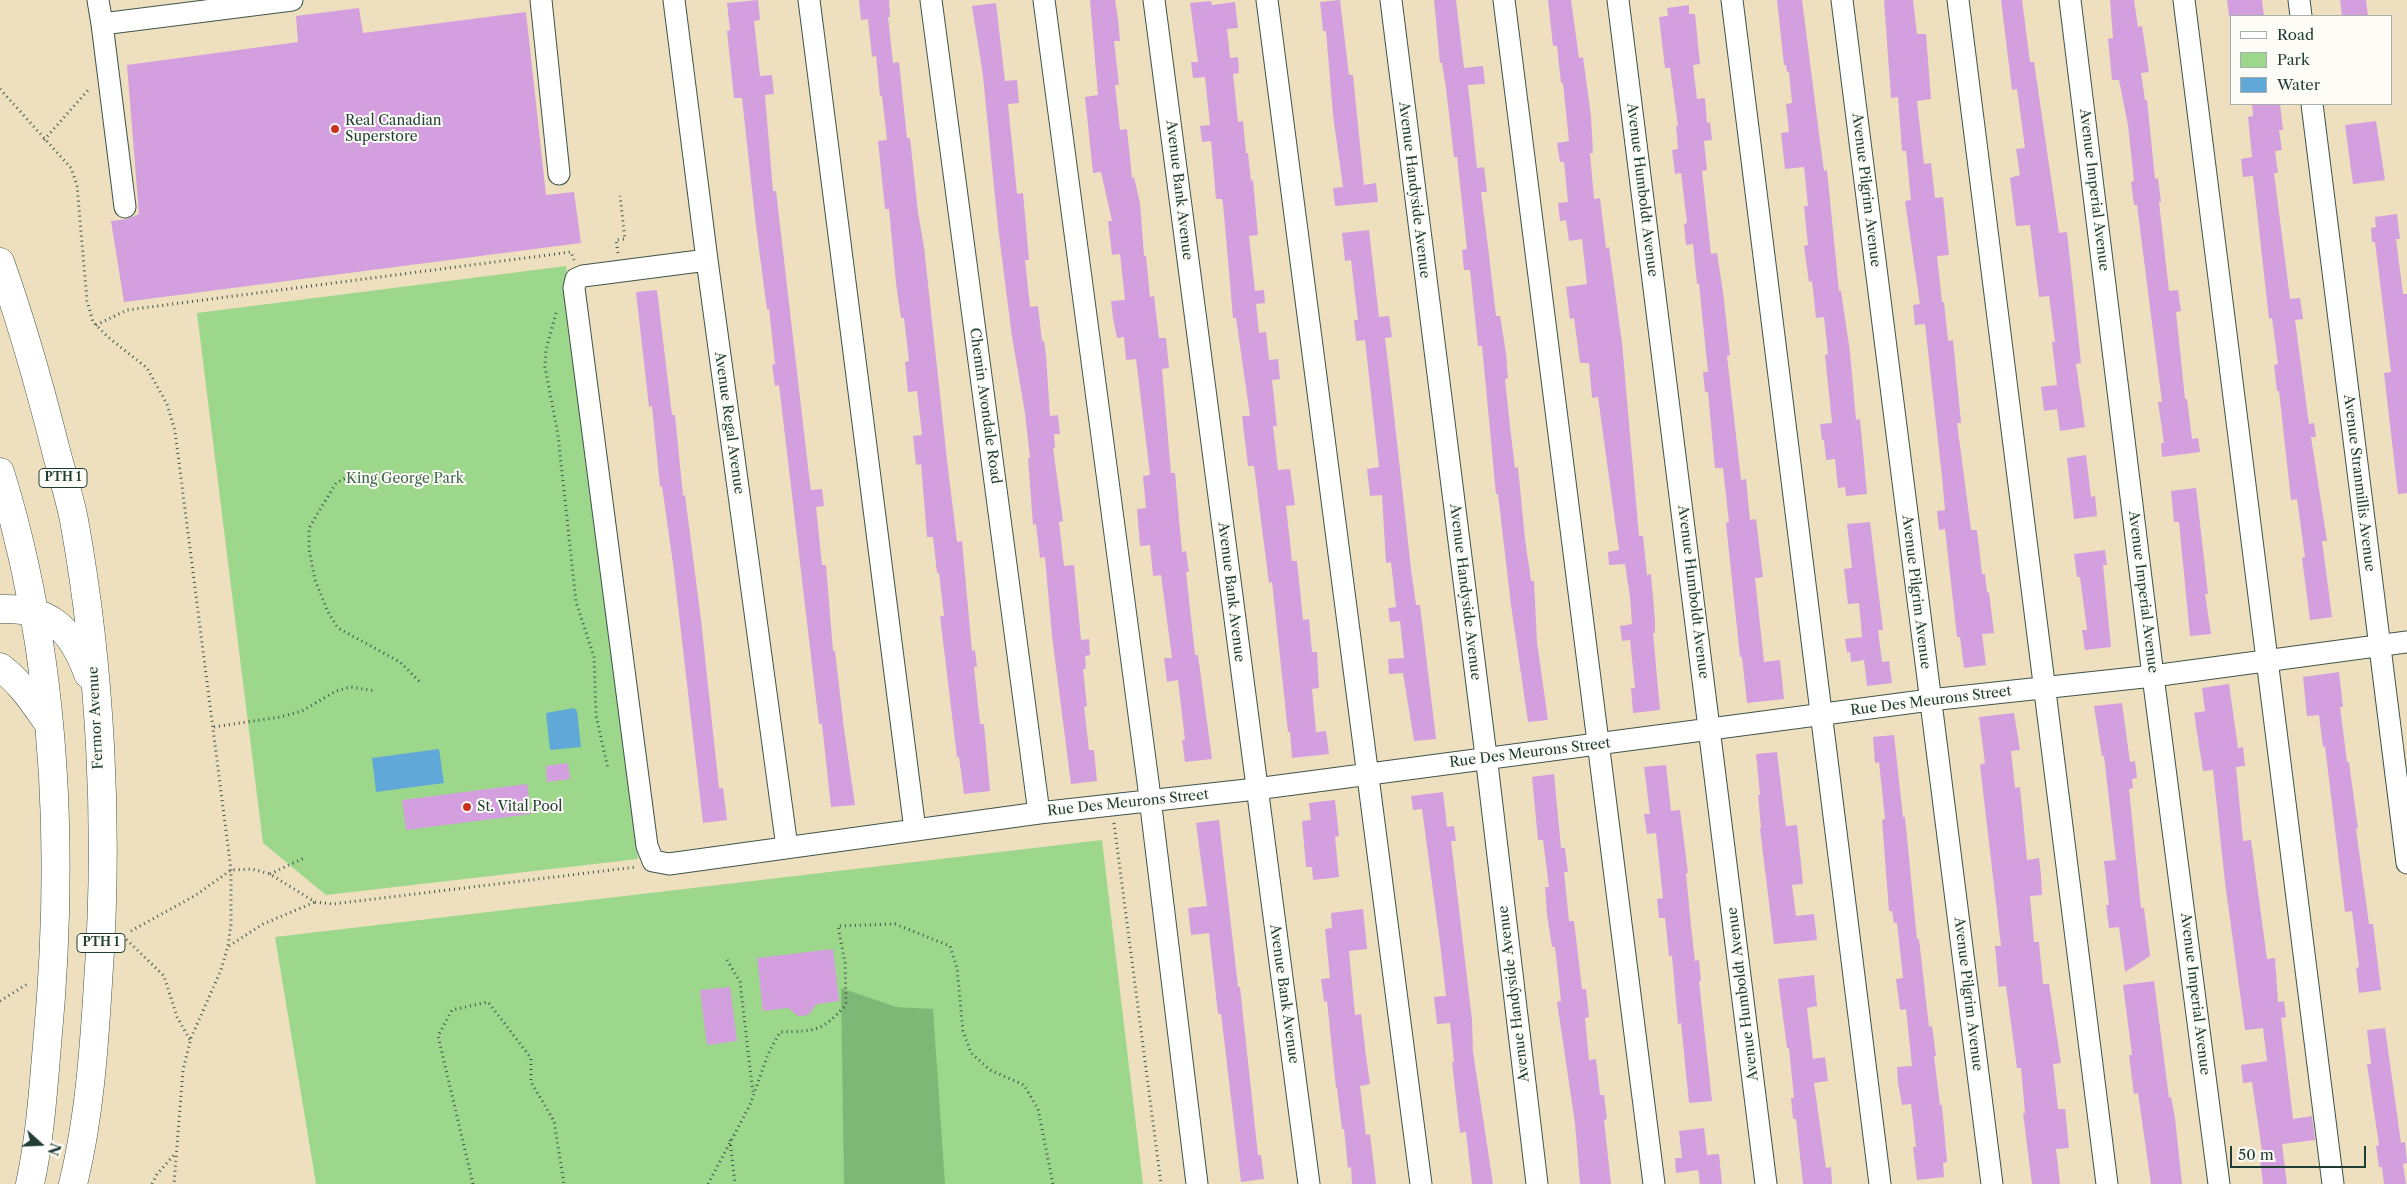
<!DOCTYPE html>
<html>
<head>
<meta charset="utf-8">
<style>
	body { margin:0 }
	#map { position:relative; width:2407px; height:1184px; overflow:hidden; background:#eee0bf; font-family:"Libre Caslon Text",serif }
	canvas { display:block }
	.legend { position:absolute; left:2230px; top:15px; width:162px; height:90px; box-sizing:border-box; background:#fdfcf7; border:1px solid #a4b0a9; margin:0; padding:6px 9px; list-style:none; font-size:15px; color:#1f3d34 }
	.legend li { display:flex; align-items:center; gap:10px; height:25px }
	.legend b { width:25px; border:1px solid #a4b0a9 }
	.north { position:absolute; left:15px; top:1119px; width:50px; height:50px; -webkit-text-stroke:4px #fdfcf7; paint-order:stroke; rotate:110deg; font-size:14px; font-weight:700; line-height:20px; text-align:center; color:#1f3d34 }
	.north::after { content:''; display:block; margin:auto; width:18px; height:22px; background:#1f3d34; clip-path:polygon(50% 0,100% 100%,50% 72%,0 100%) }
	.scale { position:absolute; left:2230px; top:1146px; width:136px; height:22px; box-sizing:border-box; border:2px solid #1f3d34; border-top:0; padding-left:6px; font-size:15px; line-height:18px; white-space:nowrap; color:#1f3d34; -webkit-text-stroke:4px #fdfcf7; paint-order:stroke }
</style>
</head>
<body>
<div id="map">
<canvas width="2407" height="1184"></canvas>
<ul class="legend">
<li><b style="height:6px;background:#fff"></b>Road</li>
<li><b style="height:14px;background:#9cd78b"></b>Park</li>
<li><b style="height:14px;background:#60a8d7"></b>Water</li>
</ul>
<div class="north">N</div>
<div class="scale">50 m</div>
</div>
<script>
const ctx = document.querySelector('canvas').getContext('2d');
ctx.lineJoin = 'round';
function fill(path, color) { ctx.fillStyle = color; ctx.fill(path, 'evenodd'); }
function trace(path, color, width, dash) { ctx.strokeStyle = color; ctx.lineWidth = width; ctx.lineCap = dash ? 'butt' : 'round'; ctx.setLineDash(dash || []); ctx.stroke(path); }
function write(font, color, halo, rows, align = 'center') {
  ctx.font = font + ' "Libre Caslon Text",serif'; ctx.lineWidth = 4; ctx.setLineDash([]); ctx.textBaseline = 'middle'; ctx.strokeStyle = halo; ctx.fillStyle = color; for (const [text, x, y, turn = 0] of rows) {
    ctx.save(); ctx.translate(x, y); ctx.rotate((+turn || 0) * Math.PI / 180); ctx.textAlign = isNaN(turn) ? turn : align; if (halo) ctx.strokeText(text, 0, 0); ctx.fillText(text, 0, 0); ctx.restore();
  }
}
const green = new Path2D(`
	M566 266 638 859 326 895 263 843 197 313Z
	M1102 840 1143 1184H316L275 937Z`);
const forest = new Path2D(`
	M841 988 896 1007 933 1009 945 1184H844Z`);
const water = new Path2D(`
	M574 708 577 711 581 747 550 750 546 713Z
	M439 749 444 783 376 792 372 758Z`);
const building = new Path2D(`
	M758 0 760 20 754 21 760 76 772 75 774 94 765 95 773 191H776L810 484 811 490 822 489 824 506 816 507 822 565H826L833 651H835L844 729 855 805 831 807 822 724H819L779 385 775 386 772 365 775 364 769 309 767 310 756 226 742 98H734L727 31 730 30 727 3Z
	M859 0H889L890 17H888L893 63 899 62 907 138H910L918 212 924 247 948 469 957 542 962 541 972 651 975 650 977 667H974L980 724H984L990 791 964 794 959 757H957L940 616H944L939 573H937L933 537H927L921 464 916 465 913 436 922 435 917 391 908 392 905 362 909 361 904 318H901L896 283 889 209H885L878 141 887 140 882 96H880L876 56 872 57 868 19 861 20Z
	M1090 0H1115L1118 19 1120 41H1114L1119 85H1115L1120 130 1127 129 1132 178 1134 177 1140 203 1144 256H1146L1150 297 1154 296 1159 338H1166L1169 368 1162 369 1171 473H1175L1182 552 1186 551 1189 572H1186L1195 655H1198L1212 759 1185 762 1182 740H1185L1178 680 1167 682 1164 658H1172L1161 575 1153 576 1150 545 1140 546 1137 509 1146 508 1143 476 1150 475 1136 359 1126 360 1124 337 1117 338 1113 318 1111 301 1125 300 1120 254 1112 255 1108 221H1112L1101 172 1093 173 1085 97 1098 95Z
	M1340 0 1349 75H1353L1364 185 1376 183 1378 202 1335 206 1333 188 1343 187 1333 115 1326 31H1323L1320 2Z
	M1434 0H1456L1464 68 1483 66 1485 84 1468 85 1477 168 1484 167 1487 192H1481L1488 247 1496 316H1500L1506 353 1508 378 1505 379 1510 427 1515 468 1518 467 1525 539 1531 581H1534L1537 642 1548 720 1528 722 1511 605 1498 494H1496L1482 346H1478L1470 270H1464L1462 250 1467 249 1457 157H1454L1446 88 1442 63H1440Z
	M1548 0H1571L1579 58 1583 57 1591 116 1593 153H1590L1594 199 1600 198 1606 248 1609 247 1622 343 1639 536H1643L1647 575 1651 574 1655 621V633H1653L1660 710 1633 713 1631 688H1635L1630 640 1622 641 1620 626 1632 624 1630 597 1625 564 1609 565 1608 552 1619 550 1598 397 1592 398 1589 363H1580L1574 318 1570 319 1566 287 1587 284 1582 239 1569 241 1566 220 1560 221 1558 203 1568 202 1564 162H1560L1557 143 1569 141 1563 83H1561L1557 46H1553Z
	M1777 0H1802L1821 149 1824 171 1827 170 1839 291H1841L1850 352 1856 420 1860 419 1867 494 1846 496 1845 487 1838 488 1835 459 1826 460 1824 440H1822L1820 424 1832 423 1825 355 1828 354 1824 317 1816 318 1812 281 1809 282 1804 246 1808 245 1804 206H1808L1804 167 1785 169 1781 133 1789 132 1786 104 1792 103 1789 72H1787L1786 65H1784Z
	M1884 0H1913L1917 34H1926L1931 99 1917 101 1924 164 1931 163 1935 198 1943 197 1949 255 1937 256 1942 302H1944L1948 341 1953 340 1961 423H1957L1971 530H1977L1982 574H1985L1987 593 1989 592 1994 633 1982 634 1986 665 1964 668 1960 637H1957L1945 529 1939 530 1937 511 1945 510 1942 477 1925 324 1915 325 1913 305 1920 304 1905 201 1911 200 1906 151H1902L1898 97 1891 98Z
	M2001 0H2022L2030 62H2034L2059 233 2067 232 2081 363 2076 364 2085 427 2060 431 2057 409 2044 411 2041 387 2057 385 2052 342H2055L2049 296 2039 297 2030 225 2016 226 2010 178 2020 175 2016 149 2025 148 2017 89 2012 90Z
	M2110 0H2134L2138 27 2142 26 2149 72 2141 73 2145 100H2147L2155 179 2158 178 2161 202H2159L2169 291 2178 290 2181 311 2176 312 2185 399H2187L2192 439 2198 438 2200 452 2162 457 2161 443H2164L2158 402H2162L2137 205H2134L2131 182 2134 181 2128 125 2119 80H2112L2108 39 2113 38Z
	M2227 0H2262L2264 16H2229Z
	M2340 0H2366L2368 16H2342Z
	M1211 1 1212 5 1235 2 1238 28 1227 29 1230 58 1238 57 1239 73 1233 74 1238 122 1243 121 1246 153H1248L1251 181 1253 180 1258 235 1249 236 1255 291 1264 290 1265 303 1256 304 1259 333 1266 332 1269 360 1278 359 1280 379 1272 380 1277 426H1273L1278 470 1290 469 1295 505 1286 506 1292 561H1297L1303 620 1309 619 1312 652H1317L1319 688 1312 689 1316 732 1326 731 1329 754 1292 758 1290 732H1288L1272 582 1269 583 1254 466H1248L1242 416H1250L1236 318H1233L1223 204 1222 199H1216L1211 141 1202 142 1200 126 1210 125 1205 77 1193 78 1191 62H1198L1190 3Z
	M996 3 1005 81 1017 80 1019 103 1008 104 1017 194 1023 193 1029 260H1025L1030 307 1038 306 1042 341H1044L1046 355 1050 416 1058 415 1060 434H1054L1055 448H1053L1063 521 1059 522 1064 566 1074 565 1081 640 1089 639 1090 655 1085 656 1086 669H1083L1087 706 1084 707 1089 750H1094L1097 781 1071 784 1052 636 1045 557 1040 558 1036 524 1033 525 1028 458H1030L1025 413 1012 337 998 227 983 76 972 6Z
	M1689 5V14H1695L1700 64 1693 65 1697 99 1705 98 1707 123 1710 122 1712 140 1704 141 1707 170 1702 171 1711 254 1717 253 1723 292 1730 355 1727 356 1741 480 1746 479 1750 520 1756 519 1763 577 1755 578 1764 662 1780 660 1784 699 1747 703 1742 657H1740L1726 523 1729 522 1723 468H1715L1708 392H1705L1703 372H1708L1699 284H1697L1693 244 1686 245 1684 224 1687 223 1681 173 1675 174 1672 150 1678 149 1676 126H1678L1670 68H1665L1659 17 1668 16 1667 8Z
	M359 8 363 33 526 12 546 195 574 192 581 243 124 302 111 221 127 219 139 214 127 65 298 42 296 16Z
	M2252 104H2280L2283 130H2279L2282 150 2275 151 2278 173H2274L2290 299 2300 298 2303 319 2295 320 2309 424 2314 423 2316 437H2311L2327 541H2322L2332 617 2310 620 2302 558 2305 557 2297 499 2291 500 2279 391H2277L2274 365 2278 364 2272 318 2269 319 2253 176 2243 177 2241 159 2252 157 2248 117 2253 116Z
	M2376 121 2385 180 2353 184 2345 125Z
	M2397 214 2400 239H2396L2403 294H2407V493L2398 494 2384 373 2391 372 2375 242H2372L2371 228 2376 227 2375 217Z
	M1369 230 1379 317 1389 316 1392 337 1385 338 1394 415 1411 569 1416 605H1420L1436 739 1414 741 1403 673 1389 674 1388 659 1404 658 1400 621 1390 622 1388 608 1396 607 1391 562 1386 563 1382 495 1370 496 1367 469 1379 467 1365 340 1356 341 1354 320H1358L1351 260 1345 261 1342 233Z
	M657 290 672 415H675L683 496 685 495 701 620 719 788H723L727 820 703 823 674 571 662 486 660 487 652 406 649 407 636 292Z
	M2086 455 2091 497 2095 496 2097 516 2074 519 2067 458Z
	M2196 488 2208 594H2205L2211 634 2190 636 2179 522H2174L2171 491Z
	M1870 522 1883 630H1878L1882 662 1889 661 1892 683 1867 686 1864 660 1851 662 1850 652 1847 653 1845 639 1862 637 1859 603 1848 604 1844 569 1852 568 1847 524Z
	M2105 550 2107 565H2103L2111 647 2085 650 2082 630H2087L2080 577H2077L2074 554Z
	M2339 672 2343 707H2340L2347 762H2349L2356 814 2358 828 2356 829 2369 924H2373L2381 990 2359 993 2356 968 2359 967 2352 911 2345 912 2325 746 2323 747 2319 715 2307 716 2303 677Z
	M2229 684 2238 748 2243 747 2245 766 2236 767 2243 841 2251 840 2267 959 2275 958 2278 1002 2284 1001 2286 1017 2281 1018 2293 1119 2312 1116 2315 1140 2282 1144 2287 1184H2263L2260 1159 2263 1158 2252 1082 2243 1083 2241 1065 2267 1061 2263 1028 2245 1030 2225 882 2213 770 2203 771 2194 713 2205 711 2202 688Z
	M2122 703 2130 762 2135 761 2137 778 2132 779 2133 788 2129 789 2141 908H2144L2150 956 2125 972 2119 927 2109 928 2107 913 2106 905H2109L2104 861 2116 860 2104 756H2102L2094 706Z
	M2014 713 2020 750 2011 751 2015 788 2020 787 2027 860 2039 858 2041 875 2042 895 2030 896 2034 942H2039L2043 984H2049L2061 1063 2053 1064 2058 1109H2065L2069 1148 2056 1149 2060 1184H2032L2023 1113H2025L2021 1068H2017L2006 986 1999 987 1997 968 1995 946H2001L1980 765 1985 763 1979 717Z
	M1894 735 1903 817H1905L1917 939H1919L1929 1027 1932 1026 1936 1056H1934L1940 1105H1942L1947 1162 1943 1163 1944 1177 1917 1180 1913 1147H1916L1911 1104 1902 1105 1898 1083 1897 1067 1912 1066 1906 1009 1900 1010 1896 979 1903 978 1897 923H1894L1892 911H1889L1882 820 1885 819 1879 762 1875 763 1873 737Z
	M1777 752 1786 826 1797 825 1803 884 1792 885 1796 916 1814 914 1817 940 1774 944 1760 829 1761 828 1758 795H1760L1756 754Z
	M568 763 570 779 547 782 546 766Z
	M1666 765 1671 811 1680 810 1688 873H1686L1691 926 1695 961 1699 960 1701 981H1699L1712 1101 1689 1103 1681 1023 1678 1024 1672 956H1669L1665 918H1659L1657 899 1663 898 1656 833 1647 834 1644 814H1650L1644 767Z
	M1554 774 1561 848H1565L1568 872H1564L1569 921H1574L1582 989H1586L1589 1017 1585 1018 1589 1060 1596 1059 1600 1095H1604L1607 1119 1604 1120 1611 1184H1580L1575 1123 1557 1002 1561 1001 1555 947H1552L1547 915 1545 887H1549L1543 840H1538L1532 777Z
	M527 784 531 814 406 830 402 800Z
	M1443 792 1447 827 1454 826 1456 841H1451L1472 1020 1473 1052 1493 1184H1472L1466 1132 1460 1133 1452 1062H1454L1450 1023 1437 1024 1434 997 1446 996 1440 943 1422 809 1413 810 1411 796Z
	M1335 800 1339 836 1335 837 1339 877 1313 880 1312 867H1306L1302 821 1311 820 1309 803Z
	M1219 820 1238 987H1240L1258 1155H1261L1264 1179 1241 1182 1221 1014H1218L1209 933 1191 935 1188 908 1207 906 1196 823Z
	M1363 909 1367 949 1349 951 1355 1015 1361 1014 1366 1056 1370 1084 1360 1086 1366 1135 1370 1134 1376 1184H1352L1351 1167 1348 1168 1344 1129H1342L1337 1088H1336L1327 1001 1324 1002 1321 979 1330 978 1325 929 1332 928 1331 913Z
	M833 949 839 1001 817 1004 808 1015 798 1016 788 1008 763 1011 757 958Z
	M1814 975 1817 1006 1807 1008 1813 1059 1825 1057 1828 1081 1814 1083 1826 1168 1831 1167 1832 1184H1803L1796 1119H1793L1791 1098H1794L1789 1048H1787L1778 979Z
	M2154 981 2169 1098 2171 1097 2175 1118 2182 1184H2151L2138 1093 2134 1094 2131 1072 2129 1055H2132L2123 985Z
	M730 987 737 1041 707 1045 700 990Z
	M2385 1028 2401 1143 2405 1142 2407 1163 2403 1164 2406 1184H2384L2382 1167H2379L2376 1146 2379 1145 2367 1064H2371L2367 1030Z
	M1704 1128 1707 1155 1719 1154 1722 1184H1700L1698 1170 1676 1173 1675 1158H1682L1679 1131Z`);
const path = new Path2D(`
	M0 89 71 168 77 185 87 301 93 322 108 337 147 368 167 404 175 431 231 870V924L228 946 221 970 191 1038 183 1070 174 1184
	M44 140 90 88
	M618 253 616 240 625 239 620 196
	M556 313 546 350 545 367 558 435 576 602 594 657 596 715 608 769
	M96 325 127 310 571 252 574 260
	M349 476 336 483 309 528V549L315 580 328 612 338 628 400 662 421 683
	M214 727 280 717 302 711 336 691 351 687 376 691
	M1114 823 1161 1184
	M270 874 306 857
	M131 931 196 895 231 870 252 869 270 874 315 902 333 904 636 867
	M123 936 164 976 177 1017 190 1040
	M229 946 263 924 315 902
	M727 960 740 982 753 1093
	M0 1001 29 983
	M730 1140 735 1184
	M152 1184 157 1174 175 1154
	M473 1184 438 1036 452 1010 488 1002 531 1058V1082L554 1121 564 1184
	M708 1184 750 1105 768 1054 780 1032C816 1031 821 1032 846 1005L845 963 838 926 895 924 950 946 957 968 963 1031 971 1053 990 1070 1024 1085 1038 1109 1053 1184`);
const minor = new Path2D(`
	M98 0 102 24
	M541 0 559 174
	M674 0 707 260 787 847
	M809 0 915 830
	M931 0 1039 813
	M1044 0 1148 782 1197 1184
	M1154 0 1309 1184
	M1267 0 1421 1184
	M1391 0 1488 772 1537 1184
	M1504 0 1654 1184
	M1618 0 1766 1184
	M1732 0 1880 1184
	M1842 0 1992 1184
	M1958 0 2107 1184
	M2070 0 2153 676 2219 1184
	M2184 0 2333 1184
	M2299 0 2301 16
	M2312 104 2407 863
	M125 207 102 24 292 0
	M707 260 583 276 576 279 574 288 647 846 653 861 669 864 1039 813 1256 789 1930 700 2153 676 2407 642`);
const highway = new Path2D(`
	M0 262C22 323 39 384 55 447 61 471 69 495 74 520 101 669 109 831 98 983 94 1049 89 1120 73 1184
	M0 472C57 656 65 855 47 1045 43 1092 40 1138 30 1184
	M0 609C49 607 72 629 88 674
	M0 667C20 682 32 700 46 720`);
const markers = [
	[335,129,5,"#c8321e"],
	[467,807,5,"#c8321e"]
];
const shields = [
	[63,478,48],
	[101,943,48]
];
const shieldNames = [
	["PTH 1",63,478],
	["PTH 1",101,943]
];
const poiNames = [
	["Real Canadian",345,121],
	["Superstore",345,137],
	["St. Vital Pool",477,807]
];
const streetNames = [
	["Avenue Bank Avenue",1179,190,83],
	["Avenue Handyside Avenue",1414,190,83],
	["Avenue Humboldt Avenue",1642,190,83],
	["Avenue Pilgrim Avenue",1866,190,83],
	["Avenue Imperial Avenue",2094,190,83],
	["Chemin Avondale Road",985,406,82],
	["Avenue Regal Avenue",729,423,82],
	["Avenue Stranmillis Avenue",2359,483,83],
	["Avenue Bank Avenue",1231,592,83],
	["Avenue Handyside Avenue",1465,592,83],
	["Avenue Humboldt Avenue",1693,592,83],
	["Avenue Pilgrim Avenue",1916,592,83],
	["Avenue Imperial Avenue",2143,592,83],
	["Rue Des Meurons Street",1931,701,-7],
	["Fermor Avenue",96,718,-93],
	["Rue Des Meurons Street",1530,753,-7],
	["Rue Des Meurons Street",1128,803,-6],
	["Avenue Bank Avenue",1284,994,82],
	["Avenue Handyside Avenue",1514,994,-97],
	["Avenue Humboldt Avenue",1743,994,-97],
	["Avenue Pilgrim Avenue",1968,994,83],
	["Avenue Imperial Avenue",2195,994,83]
];
const parkNames = [
	["King George Park",405,479]
];
fill(green, '#9cd78b');
fill(forest, '#7db877');
fill(water, '#60a8d7');
fill(building, '#d39fde');
trace(minor, '#3e5549', 23);
trace(highway, '#3e5549', 29);
trace(path, '#3e5549', 3, [1, 4]);
trace(minor, '#fff', 21);
trace(highway, '#fff', 28);
for (const [x, y, r, color] of markers) { const dot = new Path2D(); dot.arc(x, y, r, 0, 2 * Math.PI); ctx.fillStyle = color; ctx.fill(dot); trace(dot, '#fdfcf7', 2); }
for (const [x, y, w] of shields) { const box = new Path2D(); box.roundRect(x - w / 2, y - 9.5, w, 19, 4); ctx.fillStyle = '#fdfcf7'; ctx.fill(box); trace(box, '#1f3d34', 1); }
write('bold 12px', '#1f3d34', null, shieldNames);
write('14px', '#1f3d34', '#fdfcf7', poiNames, 'left');
write('14px', '#1f3d34', '#fdfcf7', streetNames);
write('14px', '#3e644a', '#fdfcf7', parkNames);
</script>
</body>
</html>
